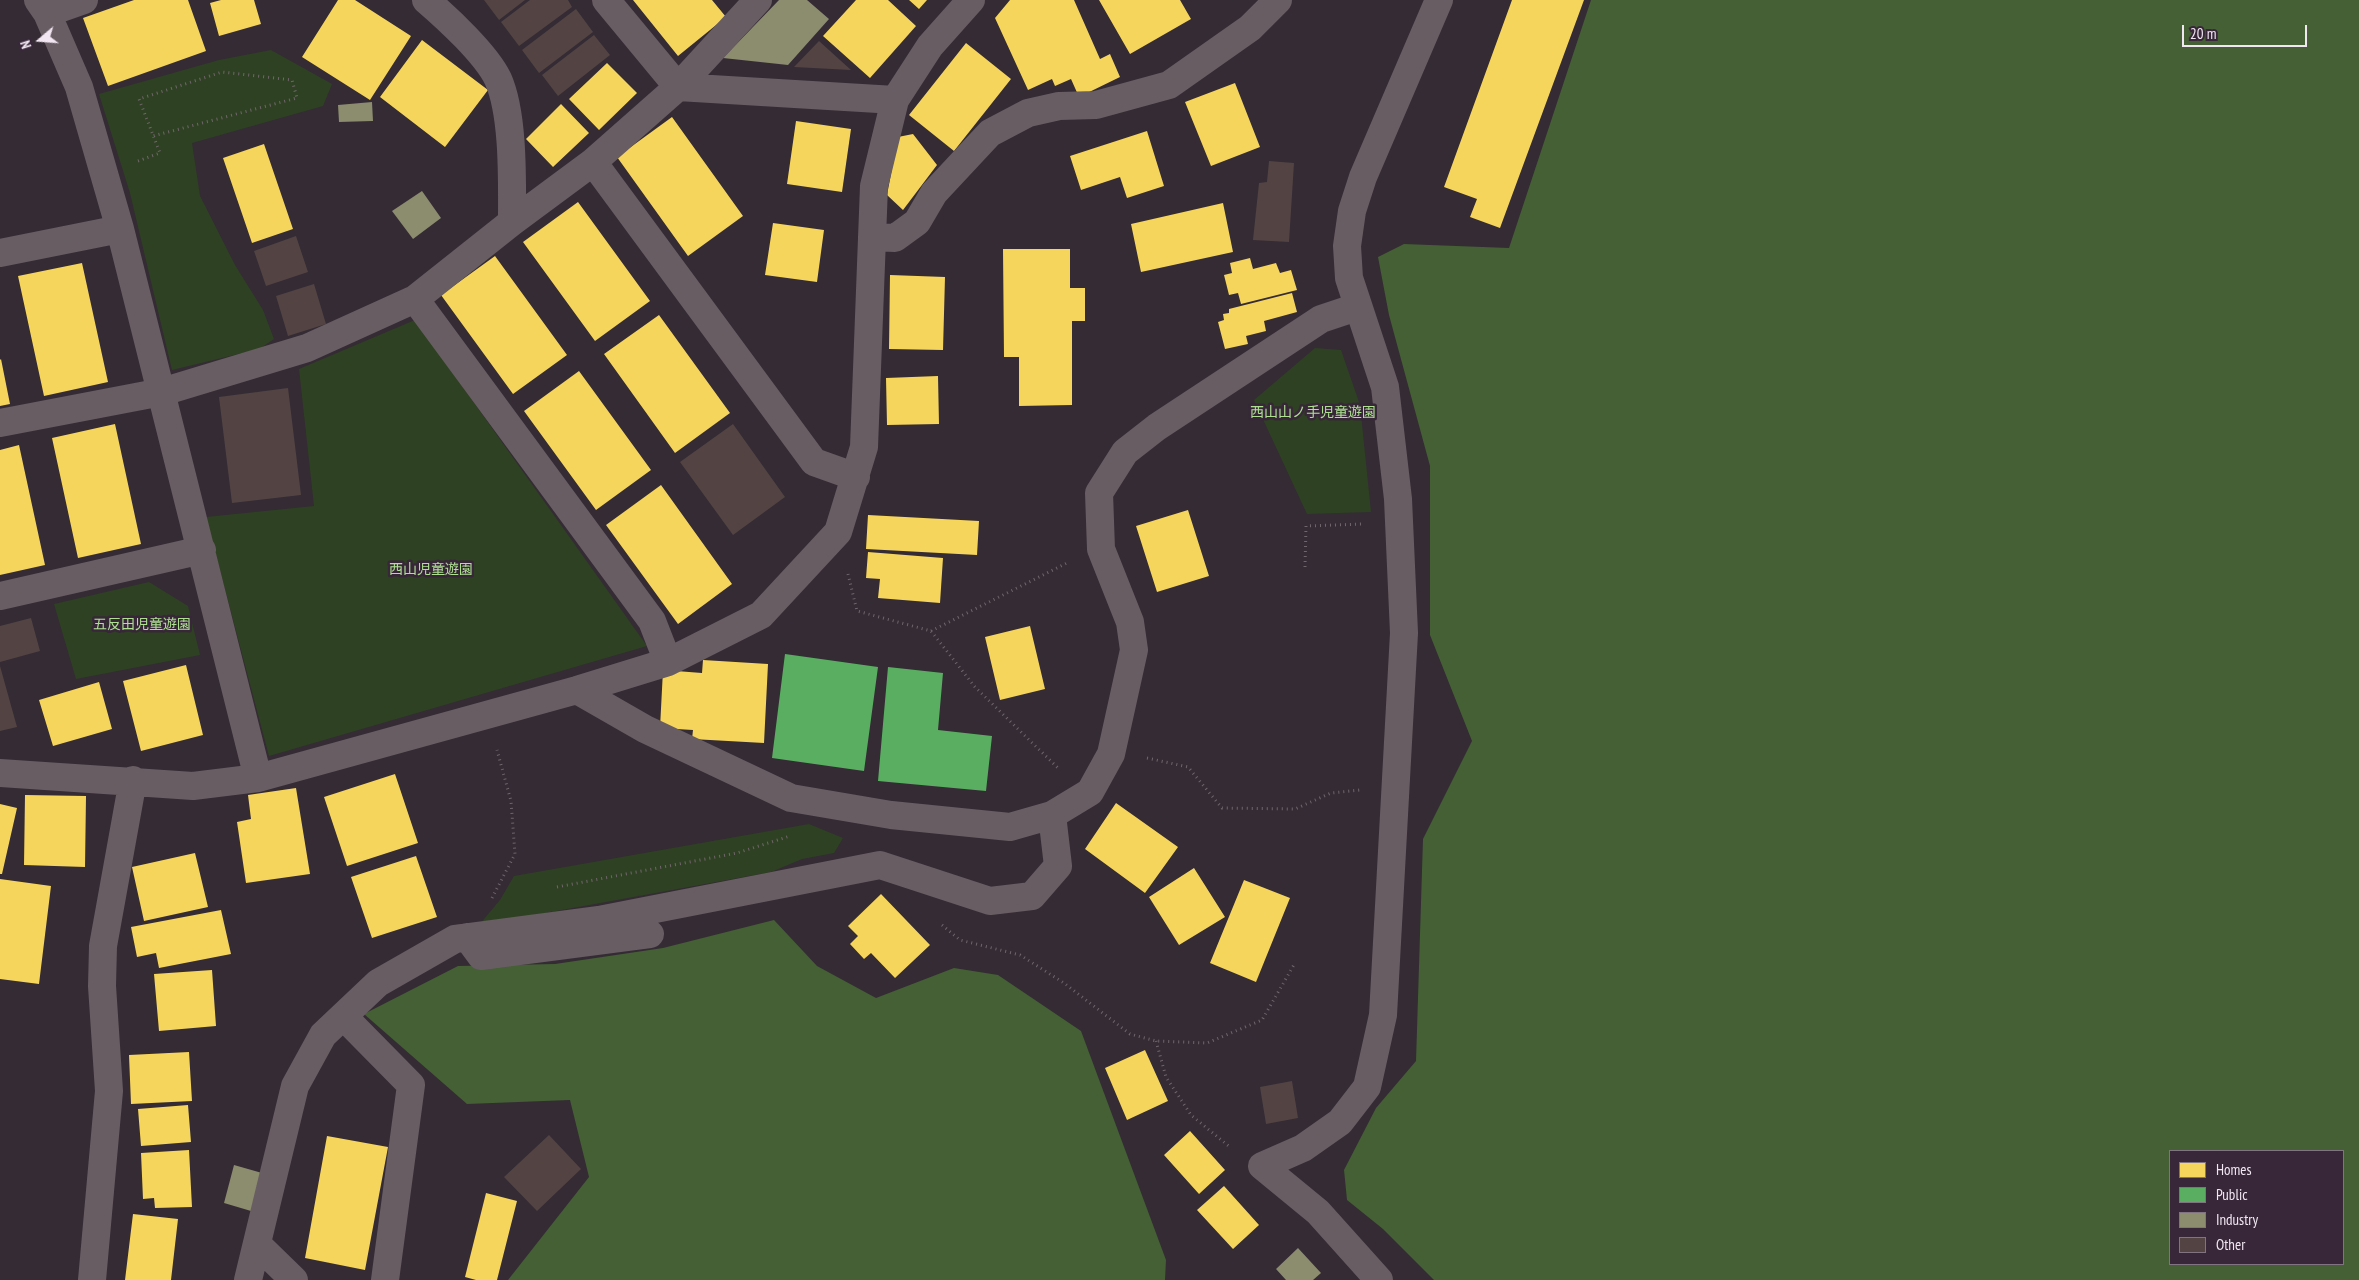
<!DOCTYPE html>
<html>
<head>
<meta charset="utf-8">
<style>
	body { margin:0 }
	#map { position:relative; width:2359px; height:1280px; overflow:hidden; background:#342b34; font-family:"PT Sans Narrow",sans-serif }
	canvas { display:block }
	.legend { position:absolute; left:2169px; top:1150px; width:175px; height:115px; box-sizing:border-box; background:#372738; border:1px solid #817382; margin:0; padding:6px 9px; list-style:none; font-size:15px; color:#f1e6f2 }
	.legend li { display:flex; align-items:center; gap:10px; height:25px }
	.legend b { width:25px; border:1px solid #817382 }
	.north { position:absolute; left:15px; top:15px; width:50px; height:50px; -webkit-text-stroke:4px #372738; paint-order:stroke; rotate:252deg; font-size:14px; font-weight:700; line-height:20px; text-align:center; color:#f1e6f2 }
	.north::after { content:''; display:block; margin:auto; width:18px; height:22px; background:#f1e6f2; clip-path:polygon(50% 0,100% 100%,50% 72%,0 100%) }
	.scale { position:absolute; left:2182px; top:25px; width:125px; height:22px; box-sizing:border-box; border:2px solid #f1e6f2; border-top:0; padding-left:6px; font-size:15px; line-height:18px; white-space:nowrap; color:#f1e6f2; -webkit-text-stroke:4px #372738; paint-order:stroke }
</style>
</head>
<body>
<div id="map">
<canvas width="2359" height="1280"></canvas>
<ul class="legend">
<li><b style="height:14px;background:#f6d55c"></b>Homes</li>
<li><b style="height:14px;background:#5aae61"></b>Public</li>
<li><b style="height:14px;background:#8c8c6e"></b>Industry</li>
<li><b style="height:14px;background:#534443"></b>Other</li>
</ul>
<div class="north">N</div>
<div class="scale">20 m</div>
</div>
<script>
const ctx = document.querySelector('canvas').getContext('2d');
ctx.lineJoin = 'round';
function fill(path, color) { ctx.fillStyle = color; ctx.fill(path, 'evenodd'); }
function trace(path, color, width, dash) { ctx.strokeStyle = color; ctx.lineWidth = width; ctx.lineCap = dash ? 'butt' : 'round'; ctx.setLineDash(dash || []); ctx.stroke(path); }
function write(font, color, halo, rows, align = 'center') {
  ctx.font = font + ' "PT Sans Narrow","Noto Sans JP",sans-serif'; ctx.lineWidth = 5; ctx.setLineDash([]); ctx.textBaseline = 'middle'; ctx.strokeStyle = halo; ctx.fillStyle = color; for (const [text, x, y, turn = 0] of rows) {
    ctx.save(); ctx.translate(x, y); ctx.rotate((+turn || 0) * Math.PI / 180); ctx.textAlign = isNaN(turn) ? turn : align; if (halo) ctx.strokeText(text, 0, 0); ctx.fillText(text, 0, 0); ctx.restore();
  }
}
const green = new Path2D(`
	M271 50 332 84 323 106 192 143 200 196 235 265 263 310 274 339 259 349 172 370 130 193 99 94 219 60Z
	M415 320 647 646 269 756 206 517 314 506 299 369Z
	M1315 348 1341 350 1360 405 1371 512 1307 514 1254 400Z
	M149 582 188 606 200 655 76 679 54 604Z
	M809 824 843 838 834 853 802 859 771 872 479 925 500 900 514 876Z`);
const forest = new Path2D(`
	M1591 0H2359V1280H1434L1383 1229 1347 1200 1344 1170 1376 1108 1416 1061 1423 839 1472 741 1430 635V466L1389 315 1378 257 1404 244 1509 248ZM2343 1151V1264H2170V1151Z
	M774 920 817 966 876 998 954 968 998 975 1081 1031 1166 1260 1165 1280H508L589 1177 570 1100 467 1104 364 1014 458 966 555 964 663 948Z`);
const homes = new Path2D(`
	M134 0H188L206 51 108 86 83 18Z
	M221 0H254L261 24 219 36 210 3Z
	M338 0H355L411 36 370 100 302 57Z
	M633 0H712L726 17 678 56Z
	M856 0H888L916 26 870 78 823 36Z
	M909 0H927L919 9Z
	M1010 0H1074L1100 59 1110 54 1120 77 1079 97 1071 79 1055 86 1052 79 1028 90 995 18Z
	M1099 0H1180L1191 19 1130 54Z
	M1512 0H1584L1500 228 1470 217 1477 199 1444 187Z
	M422 40 488 90 445 147 380 97Z
	M966 43 1011 79 954 151 909 115Z
	M607 63 637 93 599 130 569 99Z
	M1235 83 1260 147 1211 166 1185 102Z
	M561 104 589 133 553 167 526 139Z
	M672 117 743 216 688 256 617 157Z
	M796 121 851 129 842 192 787 184Z
	M1147 131 1164 186 1127 198 1120 177 1081 190 1070 156Z
	M913 134 937 165 903 210 887 195 898 137Z
	M264 144 293 229 252 243 223 158Z
	M578 202 650 301 595 341 523 242Z
	M1223 203 1233 252 1141 272 1131 224Z
	M773 223 824 230 817 282 765 275Z
	M1003 249H1070V288H1085V321H1072V405L1019 406V357H1004Z
	M495 256 567 355 513 394 441 295Z
	M1250 258 1253 269 1276 263 1280 273 1291 270 1297 290 1241 304 1238 293 1229 295 1224 275 1232 273 1230 263Z
	M82 263 108 382 44 396 18 276Z
	M890 275 945 277 943 350 889 349Z
	M1292 293 1297 312 1264 321 1266 331 1246 336 1248 344 1225 349 1218 322 1224 320 1223 314 1229 313V309Z
	M659 315 730 413 675 453 604 354Z
	M1 359 10 404 0 406V360Z
	M579 371 651 470 596 510 524 411Z
	M938 376 939 424 887 425 886 378Z
	M115 424 141 544 78 558 52 438Z
	M19 445 45 565 0 575V450Z
	M661 485 732 584 678 624 606 525Z
	M1188 510 1209 576 1157 592 1136 526Z
	M868 515 979 521 977 555 866 549Z
	M868 552 943 558 940 603 878 598 880 579 866 578Z
	M1030 626 1045 689 1000 700 985 637Z
	M703 660 768 664 764 743 692 739 693 730 660 728 663 670 702 673Z
	M186 665 203 735 141 751 123 681Z
	M99 682 112 729 53 746 39 700Z
	M395 774 418 843 347 866 324 797Z
	M296 788 310 874 246 883 237 822 251 819 248 795Z
	M25 795 86 796 85 867 24 865Z
	M1116 803 1178 847 1145 893 1085 849Z
	M0 804 17 808 2 874H0Z
	M195 853 208 907 144 921 132 867Z
	M416 856 437 917 372 938 351 877Z
	M1194 868 1225 917 1179 945 1149 897Z
	M0 879 51 886 39 984 0 979Z
	M1244 880 1290 898 1256 982 1210 963Z
	M881 894 930 945 895 978 871 953 864 959 850 944 858 936 848 926Z
	M221 910 231 954 159 968 156 953 137 957 131 927Z
	M212 970 216 1026 159 1031 154 974Z
	M1145 1050 1168 1101 1127 1120 1105 1068Z
	M189 1052 192 1101 131 1104 129 1055Z
	M188 1105 191 1142 141 1146 138 1109Z
	M1190 1131 1225 1170 1199 1194 1164 1155Z
	M327 1136 388 1147 365 1270 305 1258Z
	M189 1150 192 1207 155 1208 154 1198 143 1199 141 1153Z
	M1224 1186 1259 1225 1233 1249 1197 1210Z
	M486 1193 517 1201 497 1280H476L465 1277Z
	M133 1214 178 1219 171 1280H125Z`);
const public = new Path2D(`
	M785 654 878 667 864 771 772 758Z
	M888 667 943 673 938 730 992 736 986 791 878 781Z`);
const industry = new Path2D(`
	M779 0H807L829 19 788 65 723 58Z
	M372 102 373 121 339 122 338 105Z
	M422 191 441 218 413 239 392 211Z
	M234 1165 262 1173 251 1211 224 1203Z
	M1298 1248 1321 1273 1313 1280H1286L1276 1269Z`);
const building = new Path2D(`
	M484 0H525L499 20Z
	M530 0H568L572 7 519 46 501 22Z
	M576 9 593 32 539 73 522 50Z
	M594 35 610 55 558 96 542 75Z
	M819 41 851 70 794 67Z
	M1269 161 1294 163 1289 242 1253 240 1259 183 1267 182Z
	M296 236 308 272 266 286 254 251Z
	M314 284 326 324 288 336 276 296Z
	M288 388 301 495 232 503 219 397Z
	M733 424 785 497 733 535 680 462Z
	M31 618 40 651 0 662V626Z
	M0 666 17 727 0 731Z
	M1292 1081 1298 1118 1266 1124 1260 1087Z
	M549 1135 581 1169 537 1211 504 1177Z`);
const path = new Path2D(`
	M138 161 160 153 139 99 222 72 292 80 297 98 153 136
	M1305 567 1306 526 1363 524
	M848 574 857 611 931 631 975 687 1059 769
	M931 631 1067 563
	M1147 758 1188 767 1222 808 1295 809 1331 793 1360 790
	M557 887 737 853 790 836
	M492 898 515 854 511 801 497 750
	M942 925 960 940 1020 955 1064 983 1130 1034 1156 1041 1207 1043 1262 1020 1295 963
	M1156 1041 1166 1077 1191 1115 1231 1148`);
const minor = new Path2D(`
	M38 0 47 13 79 87 120 229 258 778
	M426 0C447 18 486 54 498 79 514 115 512 182 512 222
	M606 0 678 87 895 100
	M47 13 84 0
	M593 162 814 462 856 477
	M872 237 895 238 917 222 934 193 990 133 1028 113 1059 106 1096 105 1169 85 1250 28 1278 0
	M0 253 120 229
	M415 299 652 621 668 662
	M0 423 162 392 307 348 415 299 512 222 593 162 678 87 758 0
	M0 596 202 550
	M577 690 645 729 791 798 891 815 1010 827 1052 815 1090 792 1111 754 1134 650 1130 622 1101 549 1099 493 1125 452 1157 427 1321 319 1357 307
	M0 773 193 786 258 778 577 690 668 662 761 615 838 532 864 447 874 186 895 100 930 46 971 0
	M467 937 481 956 650 934
	M343 1016 411 1085 385 1280
	M257 1244 294 1280
	M92 1280 109 1091 102 986 103 946 133 780
	M248 1280 295 1086 323 1035 378 983 455 939 599 920 880 865 990 901 1032 896 1058 866 1052 815
	M1379 1280 1318 1212 1262 1166 1303 1148 1340 1122 1367 1087 1383 1015 1404 633 1398 499 1385 387 1349 278 1347 246 1352 211 1363 177 1439 0`);
const parkNames = [
	["西山山ノ手児童遊園",1313,413],
	["西山児童遊園",431,570],
	["五反田児童遊園",142,625]
];
fill(green, '#2f4123');
fill(forest, '#446034');
fill(homes, '#f6d55c');
fill(public, '#5aae61');
fill(industry, '#8c8c6e');
fill(building, '#534443');
trace(path, '#70666b', 3, [1, 4]);
trace(minor, '#685d62', 28);
write('14px', '#aee092', '#372738', parkNames);
</script>
</body>
</html>
